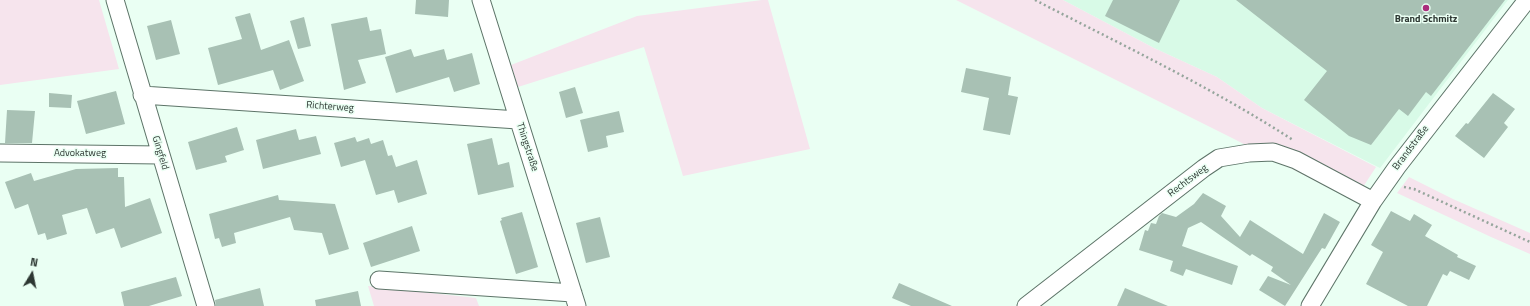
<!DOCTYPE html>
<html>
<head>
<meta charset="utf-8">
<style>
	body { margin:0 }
	#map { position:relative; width:1530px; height:306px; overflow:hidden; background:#eafff3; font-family:"Titillium Web",sans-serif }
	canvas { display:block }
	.north { position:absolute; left:12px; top:254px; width:40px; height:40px; -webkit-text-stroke:3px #eafff3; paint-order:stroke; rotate:10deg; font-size:11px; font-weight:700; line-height:16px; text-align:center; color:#2d3732 }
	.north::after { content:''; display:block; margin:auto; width:14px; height:18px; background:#2d3732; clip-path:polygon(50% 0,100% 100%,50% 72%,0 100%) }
</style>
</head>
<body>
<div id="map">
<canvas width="1530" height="306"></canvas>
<div class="north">N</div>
</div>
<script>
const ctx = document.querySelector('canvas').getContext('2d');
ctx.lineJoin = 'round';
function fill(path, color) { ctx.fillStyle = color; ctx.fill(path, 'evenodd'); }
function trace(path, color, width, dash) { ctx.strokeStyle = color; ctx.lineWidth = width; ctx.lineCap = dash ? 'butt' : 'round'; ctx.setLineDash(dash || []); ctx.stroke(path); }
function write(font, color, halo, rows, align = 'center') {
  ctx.font = font + ' "Titillium Web",sans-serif'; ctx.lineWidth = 3; ctx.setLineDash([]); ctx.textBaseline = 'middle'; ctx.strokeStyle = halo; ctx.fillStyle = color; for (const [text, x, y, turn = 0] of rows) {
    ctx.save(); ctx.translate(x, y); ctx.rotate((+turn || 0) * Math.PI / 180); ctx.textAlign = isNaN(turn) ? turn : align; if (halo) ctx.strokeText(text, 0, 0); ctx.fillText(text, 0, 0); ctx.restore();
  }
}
const built = new Path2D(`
	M1063 0H1508L1380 168 1262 108 1217 77 1154 48Z`);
const green = new Path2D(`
	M0 0H99L119 69 0 85Z
	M762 0H768L810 149 683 176 644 47 518 87 511 65 637 16Z
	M956 0H1063L1154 48 1217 77 1262 108 1376 167 1354 201 1236 140Z
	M1409 177 1453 199 1530 233V254L1491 237 1397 193Z
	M368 286 476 298 479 306H374Z`);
const building = new Path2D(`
	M416 0H449L448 17 415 14Z
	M1113 0H1180L1159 43 1105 16Z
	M1236 0H1505L1431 96 1426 92 1408 116 1399 109 1371 145 1349 136 1304 100 1327 71Z
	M250 13 261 50 289 40 304 81 280 90 273 70 218 85 208 48 242 39 235 17Z
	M304 17 311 46 298 49 290 21Z
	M367 17 370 31 381 29 386 54 358 60 366 83 344 90 331 24Z
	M171 20 180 54 156 60 147 26Z
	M411 49 414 57 444 49 447 60 472 53 480 84 454 92 449 77 396 93 385 57Z
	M966 68 1011 77 1008 95 1018 97 1010 135 983 130 989 98 961 92Z
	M575 87 583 113 566 118 559 92Z
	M116 91 125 124 86 134 77 101Z
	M49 93 72 95 71 108 49 107Z
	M1493 93 1515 109 1504 123 1508 127 1484 158 1455 136 1466 123 1468 124Z
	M7 110 35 111 32 143H5Z
	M619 111 624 132 606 136 608 147 588 152 580 120Z
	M237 127 244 150 225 156 227 162 196 170 188 142Z
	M296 129 299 140 316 136 321 154 263 169 256 140Z
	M355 137 357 142 369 138 371 144 383 140 388 156 392 155 396 167 417 160 427 194 398 203 394 190 376 195 365 160 341 167 334 143Z
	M492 138 498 165 509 162 514 187 478 195 467 144Z
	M118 168V177H124L125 207 150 198 162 233 121 248 114 228 96 234 87 208 62 215 67 234 47 240 45 233 38 235 28 204 15 209 5 182 31 173 34 181 76 169Z
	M1203 193 1226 206 1221 216 1240 237 1250 220 1303 254 1324 213 1340 222 1325 249 1322 248 1285 306 1259 290 1268 276 1291 285 1271 271 1273 267 1252 254 1250 256 1201 222 1188 228 1182 246 1238 266 1232 285 1186 269 1183 276 1170 271 1173 261 1139 250 1145 230 1148 231 1151 223 1156 224 1159 216 1162 213 1176 217 1194 204Z
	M278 195 279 200 335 204 349 249 329 255 322 233 294 230 290 217 234 233 236 243 222 247 219 238 215 239 209 214Z
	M1391 211 1410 221 1414 214 1432 225 1425 236 1458 255 1457 257 1476 266 1469 280 1450 271 1447 276 1443 274 1427 306H1408L1366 284 1383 252 1371 245Z
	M522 212 538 267 516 274 500 221 502 220 501 218Z
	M600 217 610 257 586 263 576 223Z
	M412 226 420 251 371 267 363 243Z
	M176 277 182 296 149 306H124L121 292Z
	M899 283 952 306H911L892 298Z
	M260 288 264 306H216L215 300Z
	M1125 288 1168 306H1117Z
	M358 291 361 306H316L315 300Z`);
const path = new Path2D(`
	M1035 0C1122 45 1211 87 1293 140
	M1404 187 1414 189 1530 242`);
const street = new Path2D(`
	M115 0 206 306
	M481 0 577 306
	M142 95 518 120
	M0 153 160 155
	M379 280 573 293
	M1026 306 1204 168 1219 158 1249 153 1273 152 1296 160 1373 201
	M1310 306 1373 201 1397 167 1527 0`);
const markers = [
	[1426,8,4,"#aa2c7c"]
];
const poiNames = [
	["Brand Schmitz",1426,20]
];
const streetNames = [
	["Richterweg",330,107,4],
	["Thingstraße",527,147,72],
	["Brandstraße",1411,148,-53],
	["Gingfeld",160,153,73],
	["Advokatweg",80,154],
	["Rechtsweg",1188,181,-37]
];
fill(built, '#d8fae7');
fill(green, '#f6e4ed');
fill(building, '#a8c1b4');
trace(street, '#5d7468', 19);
trace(path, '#95a59c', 2.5, [2, 3]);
trace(street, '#fff', 17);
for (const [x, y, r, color] of markers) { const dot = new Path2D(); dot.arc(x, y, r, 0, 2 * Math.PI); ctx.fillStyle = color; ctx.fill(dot); trace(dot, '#eafff3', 1.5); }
write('bold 10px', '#2d3732', '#eafff3', poiNames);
write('10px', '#2d3732', '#eafff3', streetNames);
</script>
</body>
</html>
